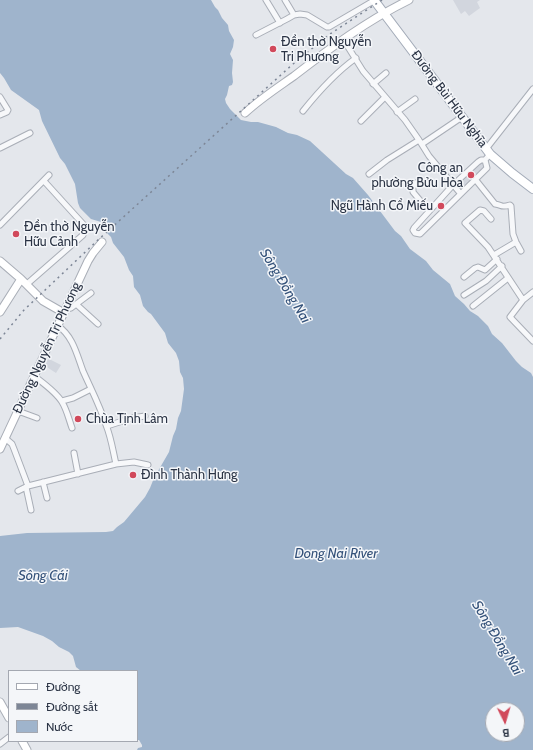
<!DOCTYPE html>
<html>
<head>
<meta charset="utf-8">
<style>
	body { margin:0 }
	#map { position:relative; width:533px; height:750px; overflow:hidden; background:#e4e7ec; font-family:Cabin,sans-serif }
	canvas { display:block }
	.legend { position:absolute; left:8px; top:670px; width:130px; height:72px; box-sizing:border-box; background:#f4f6f9; border:1px solid #a4a8b1; margin:0; padding:5px 7px; list-style:none; font-size:12px; color:#2b3445 }
	.legend li { display:flex; align-items:center; gap:8px; height:20px }
	.legend b { width:20px; border:1px solid #a4a8b1 }
	.north { position:absolute; left:485px; top:702px; width:40px; height:40px; box-sizing:border-box; background:#f4f6f9; border:1px solid #a4a8b1; border-radius:50%; rotate:175deg; font-size:11px; font-weight:700; line-height:16px; text-align:center; color:#2b3445 }
	.north::after { content:''; display:block; margin:auto; width:14px; height:18px; background:#d1495b; clip-path:polygon(50% 0,100% 100%,50% 72%,0 100%) }
</style>
</head>
<body>
<div id="map">
<canvas width="533" height="750"></canvas>
<ul class="legend">
<li><b style="height:5px;background:#fff"></b>Đường</li>
<li><b style="height:5px;background:#7d8696"></b>Đường sắt</li>
<li><b style="height:11px;background:#9fb4cc"></b>Nước</li>
</ul>
<div class="north">B</div>
</div>
<script>
const ctx = document.querySelector('canvas').getContext('2d');
ctx.lineJoin = 'round';
function fill(path, color) { ctx.fillStyle = color; ctx.fill(path, 'evenodd'); }
function trace(path, color, width, dash) { ctx.strokeStyle = color; ctx.lineWidth = width; ctx.lineCap = dash ? 'butt' : 'round'; ctx.setLineDash(dash || []); ctx.stroke(path); }
function write(font, color, halo, rows, align = 'center') {
  ctx.font = font + ' Cabin,sans-serif'; ctx.lineWidth = 3; ctx.setLineDash([]); ctx.textBaseline = 'middle'; ctx.strokeStyle = halo; ctx.fillStyle = color; for (const [text, x, y, turn = 0] of rows) {
    ctx.save(); ctx.translate(x, y); ctx.rotate((+turn || 0) * Math.PI / 180); ctx.textAlign = isNaN(turn) ? turn : align; if (halo) ctx.strokeText(text, 0, 0); ctx.fillText(text, 0, 0); ctx.restore();
  }
}
const built = new Path2D(`
	M453 0H480L477 2 480 8 469 16 465 11 461 14Z
	M480 162H484L485 167 461 191 456 185Z
	M45 357 61 365 56 373 42 364Z`);
const water = new Path2D(`
	M0 0H211L215 7 218 10 222 18 228 25 229 31 234 40 233 47 230 54 233 60 232 73 233 82 232 85 229 86 227 95 225 99 226 103 230 109 241 120 251 122H258L276 127 288 133 297 135 310 141 346 174 353 178 368 195 395 231 401 236 410 249 426 261 433 270 450 284 455 296 464 304 470 311 478 316 488 326 492 334 502 343 516 361 522 367 531 373 533 377V750H137L138 748 142 747V745L139 740H137V671H81L76 667 73 656 69 652 59 647 52 641 43 636 18 627 0 628V536L27 533 106 532 113 531 117 527 124 522 145 497 150 488 154 478 169 452 173 436 176 429 178 418 181 411 184 389 183 378 180 372 179 361 176 353 168 343 165 333 151 314 148 312 143 306 140 295 134 287 133 276 129 270 124 257 113 243 111 237 106 232 105 225 101 222 91 219 80 208 78 203 75 184 65 164 60 158 42 121 39 110 11 90 4 78 0 73ZM493 710H517V734H493Z`);
const street = new Path2D(`
	M266 0 280 23
	M285 0 294 15
	M256 35 287 19 294 15 300 14 307 15 327 27H329L375 0
	M343 39 363 71 405 120 419 140 429 156 460 193
	M373 84 386 73
	M0 97 8 110 7 112 0 115
	M303 111C319 91 335 73 356 58
	M397 112 415 99
	M361 121 385 97
	M422 144 462 117
	M0 148 30 133
	M486 149 533 89
	M485 160 487 168 420 234 415 233 413 230 414 228 453 185 478 162 481 160H485L490 154
	M369 174 387 160 419 140
	M475 179 495 204C503 205 500 208 510 205L511 206 513 234 516 242 521 251
	M416 183 413 187V192L429 211
	M491 219 484 211 480 210 465 223 488 247 523 300
	M0 225 49 175
	M494 255 516 242
	M464 277 475 268 478 267 485 270 497 259
	M27 284 83 235 85 230 84 225 44 181
	M533 292 523 300 510 317 533 341
	M464 295 486 281 502 266
	M76 304 98 324
	M473 306 508 278
	M66 309 71 308 91 293
	M58 326C73 336 77 355 83 371 91 389 100 406 106 425 111 437 113 451 116 464
	M34 376C43 383 56 392 62 402 67 410 69 420 72 428
	M62 401 73 398 91 389
	M18 411 37 418
	M107 426 132 418 145 416
	M5 438 12 444 14 449 28 486 116 464 134 462 148 465
	M74 453 78 474
	M43 482 47 498
	M26 487 31 510
	M18 491 28 486
	M0 744 9 737`);
const secondary = new Path2D(`
	M245 113C260 99 277 88 294 76 330 48 368 20 409 0
	M0 261 21 279 43 301 64 313
	M0 312 21 279
	M0 449 88 261 93 253 102 242
	M0 702 9 718
	M22 741 27 750`);
const primary = new Path2D(`
	M374 0 490 154 512 173 533 189`);
const rail = new Path2D(`
	M0 339 24 310 99 239 293 64 330 34 382 0`);
const markers = [
	[273,49,4,"#d1495b"],
	[471,175,4,"#d1495b"],
	[441,206,4,"#d1495b"],
	[16,234,4,"#d1495b"],
	[78,419,4,"#d1495b"],
	[133,475,4,"#d1495b"]
];
const poiNames = [
	["Đền thờ Nguyễn",281,42],
	["Tri Phương",281,57],
	["Công an",463,168,"right"],
	["phường Bửu Hòa",463,183,"right"],
	["Ngũ Hành Cổ Miếu",433,206,"right"],
	["Đền thờ Nguyễn",24,227],
	["Hữu Cảnh",24,242],
	["Chùa Tịnh Lâm",86,419],
	["Đình Thành Hưng",141,475]
];
const streetNames = [
	["Đường Bùi Hữu Nghĩa",449,99,53],
	["Đường Nguyễn Tri Phương",47,348,-65]
];
const waterNames = [
	["Sông Đồng Nai",285,286,59],
	["Dong Nai River",336,554],
	["Sông Cái",43,576],
	["Sông Đồng Nai",497,638,59]
];
fill(built, '#d2d6de');
fill(water, '#9fb4cc');
trace(street, '#a9aeb7', 7);
trace(secondary, '#a9aeb7', 9);
trace(primary, '#a3abb8', 10);
trace(street, '#f7f8fa', 5);
trace(secondary, '#fff', 7);
trace(primary, '#fff', 8);
trace(rail, '#7d8696', 1.5, [2, 4]);
for (const [x, y, r, color] of markers) { const dot = new Path2D(); dot.arc(x, y, r, 0, 2 * Math.PI); ctx.fillStyle = color; ctx.fill(dot); trace(dot, '#f4f6f9', 1.5); }
write('13px', '#2b3445', '#f4f6f9', poiNames, 'left');
write('13px', '#2b3445', '#f4f6f9', streetNames);
write('italic 14px', '#34527a', '#f4f6f9', waterNames);
</script>
</body>
</html>
